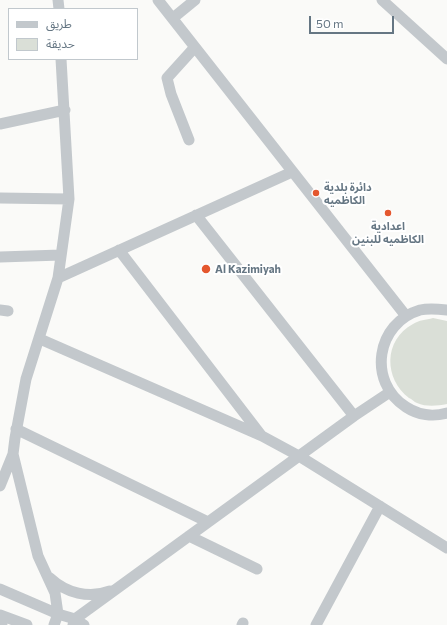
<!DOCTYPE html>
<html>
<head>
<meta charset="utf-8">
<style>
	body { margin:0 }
	#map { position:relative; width:447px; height:625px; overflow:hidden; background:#fafaf8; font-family:Commissioner,"Noto Sans Arabic",sans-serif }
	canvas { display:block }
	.legend { position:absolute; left:8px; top:8px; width:130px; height:52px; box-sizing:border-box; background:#fff; border:1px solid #c1c8cd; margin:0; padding:5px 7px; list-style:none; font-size:12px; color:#657683 }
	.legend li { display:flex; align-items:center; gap:8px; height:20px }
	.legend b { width:20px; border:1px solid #c1c8cd }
	.scale { position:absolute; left:309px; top:16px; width:85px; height:18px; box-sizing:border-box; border:2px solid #657683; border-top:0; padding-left:5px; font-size:12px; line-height:14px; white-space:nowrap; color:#657683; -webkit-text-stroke:3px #fff; paint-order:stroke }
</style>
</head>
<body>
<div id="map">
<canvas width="447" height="625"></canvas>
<ul class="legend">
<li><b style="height:5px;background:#c3c8cc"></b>طريق</li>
<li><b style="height:11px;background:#dadfd7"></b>حديقة</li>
</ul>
<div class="scale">50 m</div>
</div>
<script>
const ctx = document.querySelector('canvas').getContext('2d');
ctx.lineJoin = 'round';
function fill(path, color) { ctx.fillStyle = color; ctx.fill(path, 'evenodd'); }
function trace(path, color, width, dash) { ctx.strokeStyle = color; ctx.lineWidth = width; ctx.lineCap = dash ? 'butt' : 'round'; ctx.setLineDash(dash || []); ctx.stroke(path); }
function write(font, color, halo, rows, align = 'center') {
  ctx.font = font + ' Commissioner,"Noto Sans Arabic",sans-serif'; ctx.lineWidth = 4; ctx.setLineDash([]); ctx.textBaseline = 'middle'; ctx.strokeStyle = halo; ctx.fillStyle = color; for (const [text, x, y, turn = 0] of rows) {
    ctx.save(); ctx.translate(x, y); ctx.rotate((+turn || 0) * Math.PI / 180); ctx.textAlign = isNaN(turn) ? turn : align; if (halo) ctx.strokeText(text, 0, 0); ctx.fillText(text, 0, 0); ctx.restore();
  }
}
const green = new Path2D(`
	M433 318 447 321V404C437 406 426 407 417 403 414 402 412 399 409 398 384 379 383 340 413 324 419 320 426 320 433 318Z`);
const minor = new Path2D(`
	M58 0 59 9
	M158 0 406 316
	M382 0 447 59
	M173 18 195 0
	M0 124 65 110
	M189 140 171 94 167 78 195 47
	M0 198 69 199
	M196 215 354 416
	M119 250 261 435
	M0 257 61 255
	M58 278 292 172
	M0 310 8 311
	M447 310C438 309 429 308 420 310 376 323 367 382 406 407 418 415 433 417 447 413
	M40 339 262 436 299 456 447 548
	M16 429 208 522
	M13 454 38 556 55 593 58 614 54 625
	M0 486 13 454 15 438 26 379 58 278 69 199 61 59
	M189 536 257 569
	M50 578C66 593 89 599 110 591
	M0 589 58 614 75 619 84 625
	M0 615 27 625
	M0 623 2 625
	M73 625 75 619 354 416 390 392
	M242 625 243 623
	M316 625 380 506`);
const markers = [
	[316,193,4,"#e4572e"],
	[388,213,4,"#e4572e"],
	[206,269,5,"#e4572e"]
];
const poiNames = [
	["دائرة بلدية",324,187],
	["الكاظميه",324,200],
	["اعدادية",388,226,"center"],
	["الكاظميه للبنين",388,239,"center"],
	["Al Kazimiyah",215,269]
];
fill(green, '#dadfd7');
trace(minor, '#c3c8cc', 11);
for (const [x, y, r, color] of markers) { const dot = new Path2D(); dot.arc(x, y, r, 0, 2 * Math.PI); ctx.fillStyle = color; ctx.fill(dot); trace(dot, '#fff', 1.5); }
write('bold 11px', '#657683', '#fff', poiNames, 'left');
</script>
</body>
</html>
